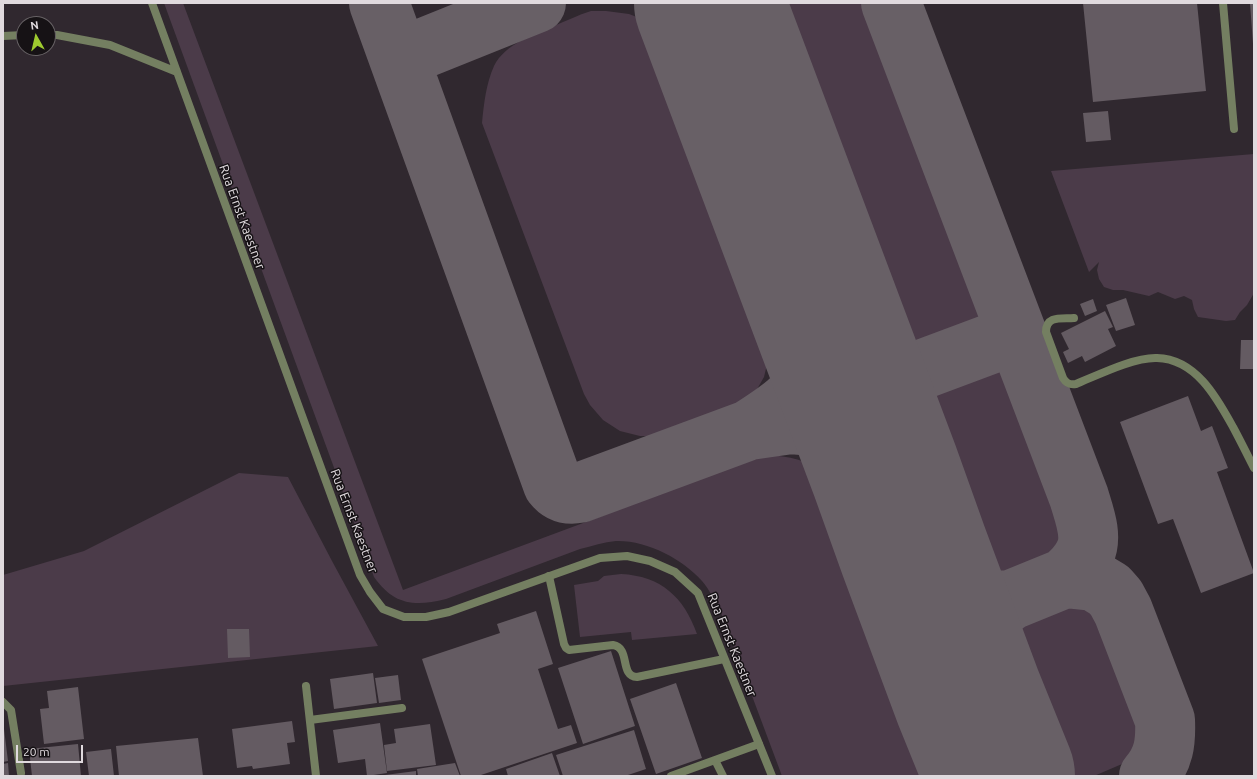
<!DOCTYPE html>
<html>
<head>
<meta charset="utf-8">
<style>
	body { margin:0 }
	#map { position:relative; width:1257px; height:779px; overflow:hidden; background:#30282f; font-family:Ubuntu,sans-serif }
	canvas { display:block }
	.frame { position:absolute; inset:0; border:4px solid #e0dade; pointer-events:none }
	.north { position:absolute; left:16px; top:16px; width:40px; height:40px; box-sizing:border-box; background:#161215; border:1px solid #676265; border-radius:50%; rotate:352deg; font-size:11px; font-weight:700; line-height:16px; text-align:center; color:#e0dade }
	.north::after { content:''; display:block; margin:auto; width:14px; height:18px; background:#9eca2f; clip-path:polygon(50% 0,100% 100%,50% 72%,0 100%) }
	.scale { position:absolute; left:16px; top:745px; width:67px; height:18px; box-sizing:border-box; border:2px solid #e0dade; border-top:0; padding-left:5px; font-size:12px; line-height:14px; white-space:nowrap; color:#e0dade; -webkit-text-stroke:3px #161215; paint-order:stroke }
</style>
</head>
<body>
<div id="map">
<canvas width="1257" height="779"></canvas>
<div class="frame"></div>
<div class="north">N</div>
<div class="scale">20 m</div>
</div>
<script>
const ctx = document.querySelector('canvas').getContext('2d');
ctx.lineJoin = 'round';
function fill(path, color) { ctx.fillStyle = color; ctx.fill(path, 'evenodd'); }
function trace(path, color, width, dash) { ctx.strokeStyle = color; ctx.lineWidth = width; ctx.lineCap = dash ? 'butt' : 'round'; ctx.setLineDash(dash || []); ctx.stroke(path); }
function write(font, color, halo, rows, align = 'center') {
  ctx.font = font + ' Ubuntu,sans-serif'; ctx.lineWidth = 3; ctx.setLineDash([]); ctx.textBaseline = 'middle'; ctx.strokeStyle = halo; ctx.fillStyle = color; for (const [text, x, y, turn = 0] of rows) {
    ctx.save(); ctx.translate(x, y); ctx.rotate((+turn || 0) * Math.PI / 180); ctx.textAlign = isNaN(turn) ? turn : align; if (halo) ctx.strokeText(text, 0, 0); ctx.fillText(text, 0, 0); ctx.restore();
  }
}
const green = new Path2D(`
	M164 3H183L403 590 610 513 605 512 751 455C772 455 794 455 813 466 825 473 835 490 843 501L946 776H782L721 613C715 602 710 590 702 581 683 559 646 540 616 541 604 542 592 546 580 549L446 599C414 607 394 605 374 577Z
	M762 3H875L988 301 990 307 989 312 977 323 962 334 913 354H908L893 349Z
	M591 11H606L629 14 647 21 661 35 685 73 772 312 769 356 764 377 756 391 741 402 725 411 661 436H640L620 431 603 420 590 405 584 394 482 123C484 103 486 84 494 66 505 44 533 35 554 26 566 21 578 15 591 11Z
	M1254 154V293L1247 305 1240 312 1235 320 1226 321 1198 317 1194 309 1192 300 1184 296 1175 299 1158 292 1149 296 1123 290H1113L1104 287 1099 279 1097 270 1099 262 1089 272 1051 171Z
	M992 367C1002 368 1010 368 1015 377L1068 514C1070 530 1070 547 1056 557L1004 580 986 576 978 571 914 411C916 404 917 397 922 391 932 379 959 370 973 368 979 367 986 367 992 367Z
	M239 473 288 477 332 561 378 646 3 686V575L84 551Z
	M621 574C661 576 684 597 697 634L632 640 631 632 580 637 574 585 598 581 604 576Z
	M1075 602 1085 604 1092 607 1111 627 1143 712 1144 721V742L1142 750 1136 758 1094 776H1058L1054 774 1005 651 1009 637 1018 626 1025 620 1065 603Z`);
const taxiway = new Path2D(`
	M379 3 553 484C560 493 567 495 579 493L749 430C777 412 799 398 816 369 820 363 824 356 825 349 829 334 824 318 822 303
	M697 3 711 18 719 30
	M891 3 1079 497C1084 514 1093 536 1085 553 1081 563 1073 571 1065 578
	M399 58 536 3
	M822 303C827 315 832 328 839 340 851 361 878 376 903 374 908 373 913 372 918 371L1017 334
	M749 430 791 424 814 426 832 430 856 444 885 471
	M914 552C918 560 921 569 926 577 947 607 980 602 1011 600
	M968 697 965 679 963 665 965 653 969 643 975 632 982 623 992 613 1011 600 1065 578 1084 580 1094 581 1109 590 1116 598 1123 611 1165 720C1166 742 1164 759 1149 776`);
const runway = new Path2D(`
	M709 3 885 471 914 552 968 697 1000 776`);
const building = new Path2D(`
	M1083 3H1197L1206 91 1093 102Z
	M1250 3H1254V44H1253Z
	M1108 111 1111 140 1086 142 1083 113Z
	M1126 298 1135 325 1116 331 1106 305Z
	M1093 299 1097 311 1085 316 1080 304Z
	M1105 311 1113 327 1108 329 1116 346 1085 362 1082 356 1068 363 1063 352 1069 349 1061 333Z
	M1241 340H1254V369H1240Z
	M1188 396 1201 431 1212 426 1228 468 1217 472 1254 573 1201 593 1173 519 1158 524 1120 422Z
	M536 611 553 664 538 669 558 729 571 725 577 743 478 776H461L422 659 500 633 497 624Z
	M227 629H249L250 657 228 658Z
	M611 651 635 726 583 744 558 668Z
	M373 673 377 703 334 709 330 679Z
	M398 675 401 700 379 703 375 678Z
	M676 683 702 758 656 774 630 699Z
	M78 687 84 739 44 744 40 709 49 708 47 691Z
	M292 721 295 742 287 743 290 764 253 769 252 766 237 768 232 729Z
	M380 723 387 773 367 776 365 759 338 763 333 730Z
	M430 724 436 765 387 771 384 745 396 743 394 729Z
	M3 729H4L8 761 3 762Z
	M634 730 646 769 625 776H563L556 755Z
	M198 738 203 776H119L116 746Z
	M78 744 81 776H32L29 749Z
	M111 749 114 776H89L86 752Z
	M552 753 560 776H508L506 769Z
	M8 763 9 776H3V764Z
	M455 763 460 776H418L417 769Z
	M416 771V776H386L385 775Z`);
const lane = new Path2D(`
	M1223 3 1234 129
	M1074 318C1062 319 1046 315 1046 332L1063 378C1066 383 1069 385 1076 384 1098 375 1134 357 1157 358 1196 359 1217 398 1233 427 1240 440 1247 454 1254 468
	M549 576 564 644 566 648 569 650 613 645C631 648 619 676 637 677L724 659
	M310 720 402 708
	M715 760 723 776
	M671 776 759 744`);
const street = new Path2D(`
	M152 3 360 575 370 592 383 609 404 617H426L449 612 600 558 627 556 650 561 675 572 698 593 772 776
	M48 35H57L110 45 177 72
	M3 36 24 35
	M306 686 316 776
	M3 702 11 710 21 773`);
const streetNames = [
	["Rua Ernst Kaestner",242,217,70],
	["Rua Ernst Kaestner",354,521,69],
	["Rua Ernst Kaestner",732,645,68]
];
fill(green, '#4b3b49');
trace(taxiway, '#686066', 60);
trace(runway, '#686066', 150);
fill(building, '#645b62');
trace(lane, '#747f61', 8);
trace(street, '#747f61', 8);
write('13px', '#e0dade', '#161215', streetNames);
</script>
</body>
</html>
